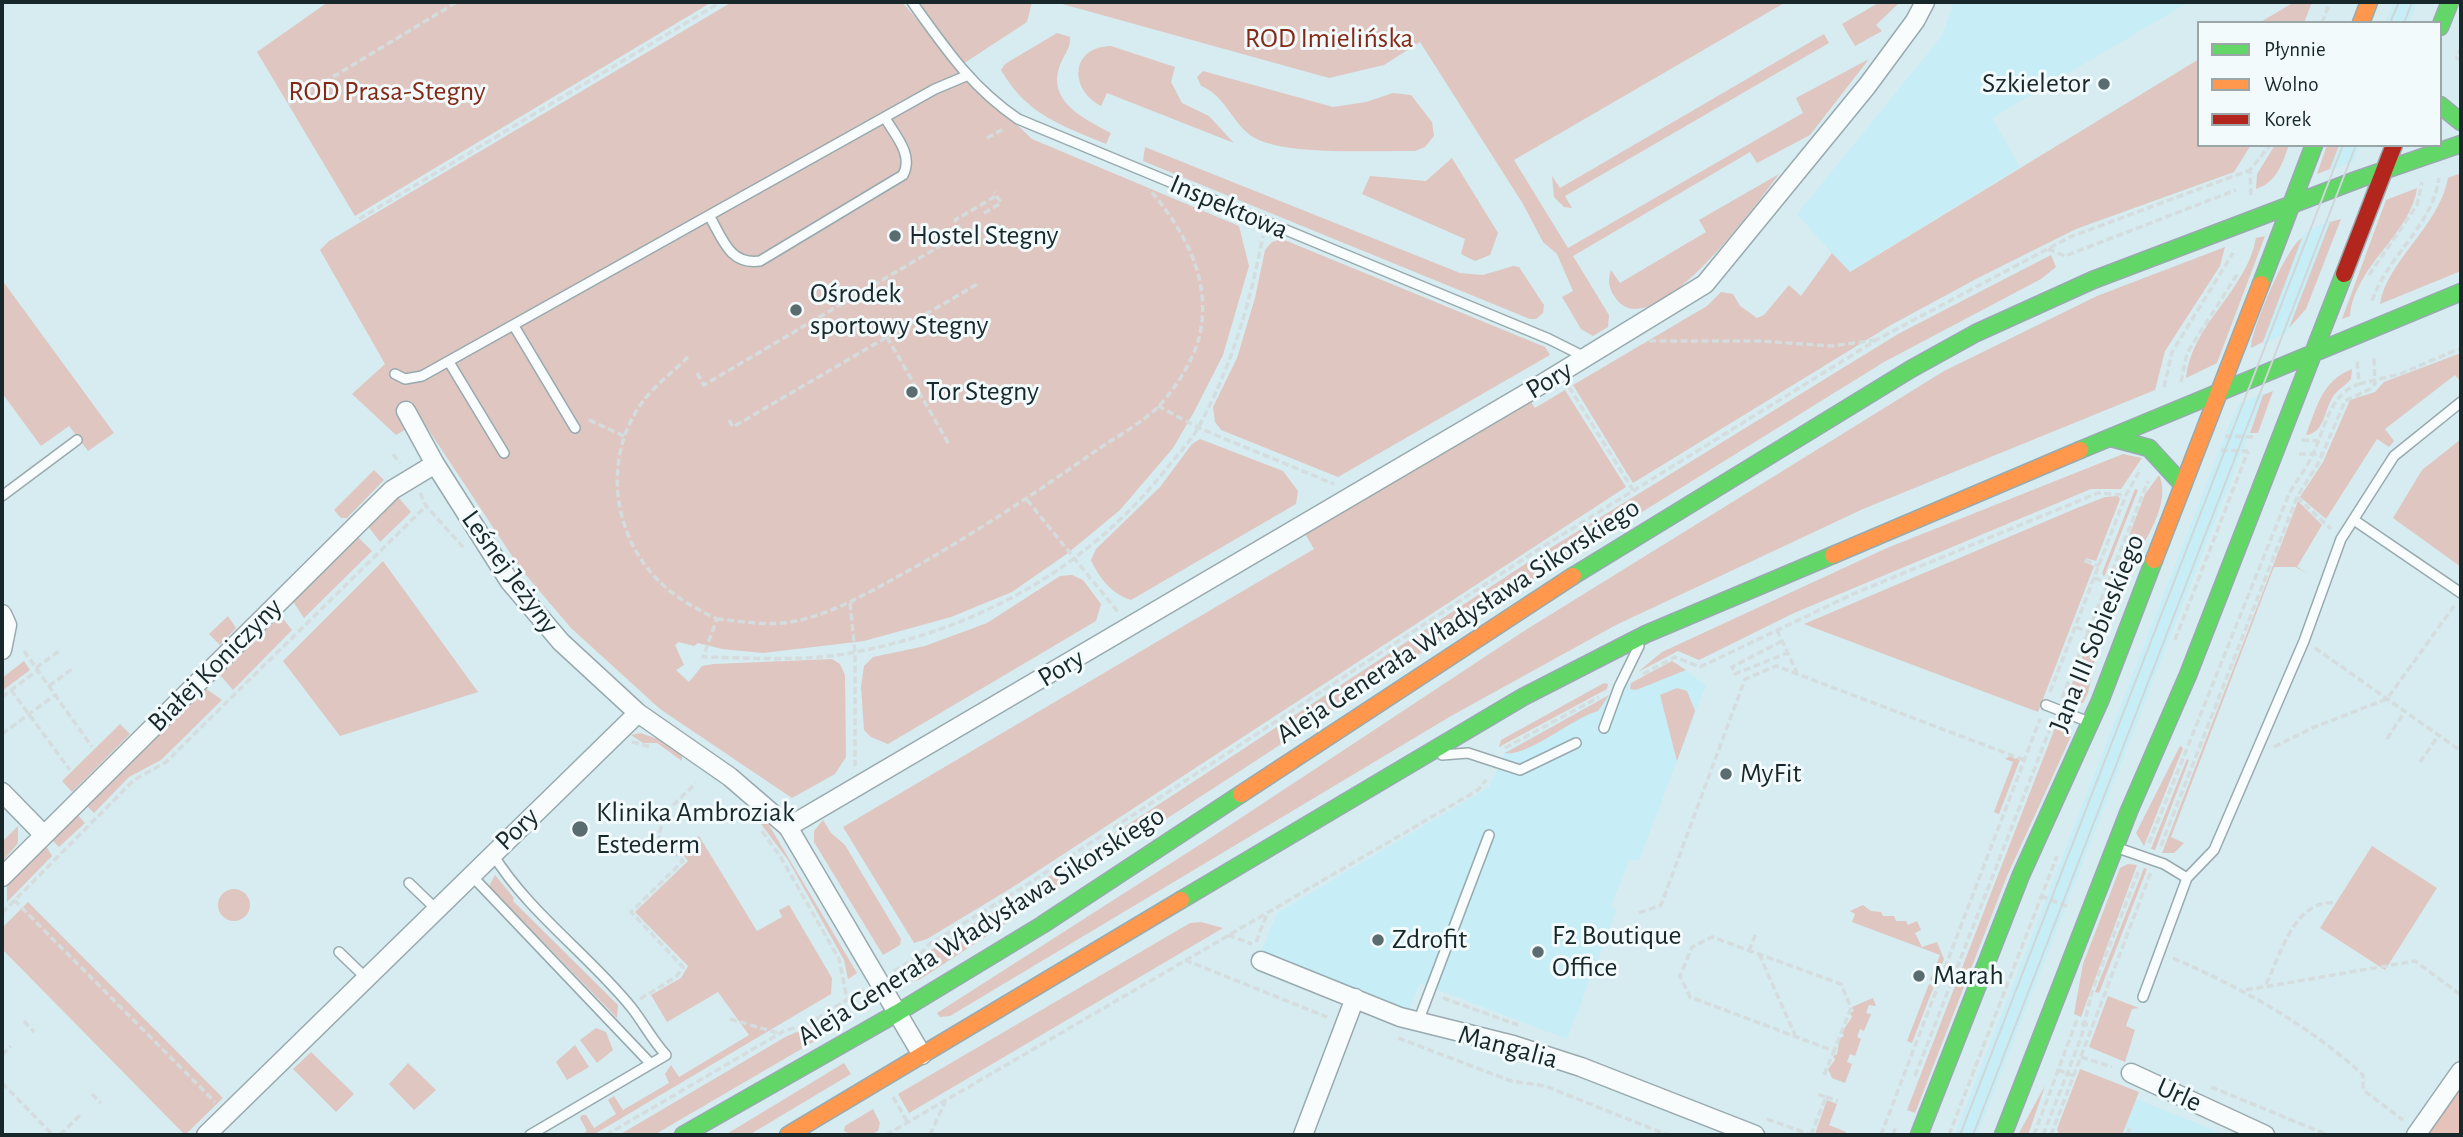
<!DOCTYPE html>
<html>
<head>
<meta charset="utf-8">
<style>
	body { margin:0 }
	#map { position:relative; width:2463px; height:1137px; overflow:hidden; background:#d6ecf1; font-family:"Alegreya Sans",sans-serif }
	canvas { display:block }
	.frame { position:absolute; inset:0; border:4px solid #17272a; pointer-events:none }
	.legend { position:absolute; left:2197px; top:21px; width:245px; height:126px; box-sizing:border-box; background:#f2fafc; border:2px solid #9aa6a8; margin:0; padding:9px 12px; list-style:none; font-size:21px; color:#17272a }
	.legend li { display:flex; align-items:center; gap:14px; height:35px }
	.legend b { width:35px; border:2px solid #9aa6a8 }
</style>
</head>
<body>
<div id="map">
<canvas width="2463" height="1137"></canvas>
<div class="frame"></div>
<ul class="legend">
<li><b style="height:9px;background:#63d668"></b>Płynnie</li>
<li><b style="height:9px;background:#ff974d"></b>Wolno</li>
<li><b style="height:9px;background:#b3261e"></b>Korek</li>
</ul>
</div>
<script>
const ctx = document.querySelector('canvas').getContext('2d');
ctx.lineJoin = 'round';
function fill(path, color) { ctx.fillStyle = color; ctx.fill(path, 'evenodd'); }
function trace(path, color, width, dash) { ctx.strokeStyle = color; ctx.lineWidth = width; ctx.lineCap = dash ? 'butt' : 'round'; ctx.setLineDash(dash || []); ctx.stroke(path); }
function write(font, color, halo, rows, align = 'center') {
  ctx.font = font + ' "Alegreya Sans",sans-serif'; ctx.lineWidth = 6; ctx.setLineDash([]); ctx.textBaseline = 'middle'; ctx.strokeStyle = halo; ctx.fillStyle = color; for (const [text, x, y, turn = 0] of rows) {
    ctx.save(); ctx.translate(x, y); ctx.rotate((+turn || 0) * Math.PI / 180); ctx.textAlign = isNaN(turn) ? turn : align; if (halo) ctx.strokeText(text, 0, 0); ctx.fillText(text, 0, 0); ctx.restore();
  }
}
const built = new Path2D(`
	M1954 2H2189L1992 118 2020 167 1849 272 1797 214 1942 36Z
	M2394 2H2417L2409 23H2385Z
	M2339 145H2360L2354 161 2329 171Z
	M2331 220 2288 332 2262 345 2301 237 2310 229Z
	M2265 392 1977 1135H1955L2227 431 2239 404Z
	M1672 661 1706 685 1639 860H1629L1611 906 1617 909 1567 1039 1420 983 1407 1015 1259 957 1277 913 1489 787 1505 752Z
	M2136 1099 2226 1135H2122Z`);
const green = new Path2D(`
	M328 2H712L355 216 257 52Z
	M732 2H902L966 76 1032 139 1239 226 1249 266 1223 355 1194 412 1173 448 1120 510 1068 553 1012 592 951 617 864 641 763 653 722 649 698 643 694 646 679 642 675 645 684 665 676 670 689 682 702 666 714 664 832 659 840 664 845 675 846 757 835 774 792 798 660 709 571 628 520 568 422 420 396 435 352 394 385 364 320 250 329 241 359 223Z
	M919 2H1032L1027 22 963 64Z
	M1055 2H1786L1514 160 1568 248 1803 113 1796 98 1869 59 1810 135 1757 163 1750 152 1573 256 1609 315 1608 327 1593 336 1581 329 1562 297 1573 291 1557 254 1543 242 1523 204 1420 42 1384 65 1329 78Z
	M1880 2H1900L1876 25 1882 31 1855 46 1842 24Z
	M2290 2H2312L2304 23H2259L2291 4Z
	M1057 33 1070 37C1071 50 1062 56 1059 68 1048 103 1087 120 1111 133L1106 144C1061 125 1027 115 1001 70L1005 64Z
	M1824 34 1829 43 1565 196 1572 208 1564 207 1554 197 1552 176 1560 188Z
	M1111 46 1175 67 1171 82 1182 103 1209 116 1234 143 1107 93 1101 106C1069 89 1070 47 1111 46Z
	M2199 59V145H2251L2234 172 2076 229 1976 279 1891 325 1633 483 1573 385 1707 306 1721 292 1733 294 1740 306 1757 318 1764 315 1789 285 1801 296 1832 253 1850 272Z
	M1203 71 1333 107 1366 102 1393 93 1411 95 1432 122 1434 136 1425 147 1415 151C1376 150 1279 157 1250 135 1231 120 1224 95 1201 86L1197 77Z
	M2275 145H2289C2282 164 2277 182 2256 189L2257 174Z
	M2327 145H2339L2330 169 2317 174Z
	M1145 147 1460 273 1483 275 1513 266 1519 267 1544 305 1543 313 1536 319H1530L1143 161Z
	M1452 158 1498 233 1490 255 1475 261 1461 254 1465 239 1362 194 1370 176 1426 181Z
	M2461 173V271L2380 304C2387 260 2439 227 2448 178Z
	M1779 174C1759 201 1655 346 1617 300 1609 290 1607 281 1611 270L1620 283 1706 232 1699 220Z
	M2417 188C2411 234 2355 265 2350 316L2342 319 2386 200Z
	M2341 219 2306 309 2289 328 2330 222Z
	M2265 236 2217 363 2186 378C2191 325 2247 290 2256 238Z
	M2302 238 2263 342 2251 348C2251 330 2286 247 2302 238Z
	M1282 239 1545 347 1550 355 1338 477 1221 430 1215 422 1213 407 1237 358 1255 298 1265 250 1272 242Z
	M2225 247 2220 266 2165 351 2155 390 1863 509 1616 625 1451 716 950 1016 940 1017 937 1013 1215 835 1524 631 1944 371 2097 296Z
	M2051 255 2056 267 2041 279 1884 362 1550 569 919 980 907 982 897 976 925 959 931 950 1019 896 1539 555 1898 334Z
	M2 280 114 433 88 451 69 426 41 446 2 393Z
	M2461 353V382L2455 375 2385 429 2394 441 2389 447 2377 439 2326 519 2300 497 2323 462 2350 400 2375 392 2384 382Z
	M2352 369 2351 379C2346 385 2339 389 2334 395 2324 409 2325 433 2306 435 2317 406 2322 381 2352 369Z
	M1565 390 1626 487 1013 887 927 939 914 943 843 827 1314 549 1305 534 1531 402 1535 408Z
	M2273 391 2258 433H2250L2263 395Z
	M1200 439 1283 471 1298 491 1296 504 1131 600C1112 594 1099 578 1091 560L1096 549 1160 487 1192 444Z
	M2461 439V567L2393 518 2422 470Z
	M2123 454 2142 458 2121 489H2091L1794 613 1699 660 1678 651 1638 672 1662 652 1887 548Z
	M374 470 384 480 347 518H341L334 510Z
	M2159 475C2174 507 2135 554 2121 584L2112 580 2145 494Z
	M2135 489 2138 490 2104 577 2102 573Z
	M2118 496 2120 499 2096 561 2086 558 2084 562 2094 566 2038 712 1804 624 2077 508 2105 497Z
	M398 497 411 512 380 542 367 525Z
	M2298 501 2322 525 2297 567 2309 574 2295 567H2274L2171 837 2184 843 2174 853H2162Z
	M355 538H359L372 551 304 618 292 600Z
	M383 561 478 692 340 736 283 661Z
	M1072 575 1083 580 1101 604 1096 621 888 744 871 737 864 730 861 687 864 666 873 657 925 646 987 623 1060 576Z
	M228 616 236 628 220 645 209 634Z
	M281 616 292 630 233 690 221 676V671L276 617Z
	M2089 639 2098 643 2088 693 2083 703 2065 702Z
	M24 661 30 670 2 691V678Z
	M1672 661 1686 670 1636 690 1630 689 1631 683Z
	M1604 683 1608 684 1607 689 1499 747 1501 740Z
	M205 688 222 700 161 760 129 777 94 813 86 805Z
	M1677 688 1687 691 1695 711 1677 761 1660 695Z
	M1609 695 1598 711C1572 718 1528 757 1505 753Z
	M2058 720 2066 724 2072 734 2007 876 1915 1113 1907 1110Z
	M120 724 130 734 72 792 62 781Z
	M640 733 658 739 682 756V761L657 743H643L631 735Z
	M2180 746 2183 748 2144 846 2136 833Z
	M2012 755 2014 759 2021 757 1999 814 1994 812 2013 762 2005 759Z
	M2187 759 2189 760 2155 850 2151 849Z
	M77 814 85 823 59 847 52 840Z
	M766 820 857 973 848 979 844 960 788 860 761 824Z
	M823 820 831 833 845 845 901 939 900 945 883 955 814 842V831Z
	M18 826V843L2 862V842Z
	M699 836 757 931 782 917 779 910 789 905 832 978 831 994 593 1135H581L587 1131 580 1118 582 1115H586L594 1128 616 1114 608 1100 614 1096 623 1110 669 1083 665 1074 671 1065 679 1077 749 1035 718 992 667 1022 651 995 681 978 688 966 635 912 688 861 681 852Z
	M46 846 52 856 7 902V885Z
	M2372 846 2437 888 2385 970 2320 928Z
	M2128 864 2137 865 2081 1017 2074 1014 2083 964 2120 868Z
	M2144 868 2147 869 2099 993 2095 992Z
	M495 875 514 898 513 901 618 1005 617 1018 489 886Z
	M218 905a16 16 0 1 1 32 0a16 16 0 1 1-32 0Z
	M28 902 223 1098 185 1135 2 949V928Z
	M1863 905 1871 911 1881 912 1883 916H1894L1896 921H1906L1908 925 1917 921 1921 930 1915 933 1922 947 1937 942 1944 959 1935 982 1930 980 1940 955 1852 922 1855 914 1850 911Z
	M1201 922 1223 928 909 1113 898 1094 1190 923Z
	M1929 984 1934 986 1912 1043 1907 1041Z
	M2108 996 2139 1008 2132 1009 2126 1026 2135 1030 2125 1062 2089 1047Z
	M1873 998 1876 1006 1869 1005 1866 1013 1871 1014 1864 1031 1860 1029 1857 1037 1861 1039 1855 1056 1850 1054 1847 1062 1852 1064 1845 1083 1832 1078 1828 1069 1835 1060 1833 1056 1837 1054 1840 1038 1844 1036 1842 1032 1852 1017 1850 1013 1854 1011 1852 1007Z
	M820 1023 827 1034 654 1135H619L787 1036Z
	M596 1028 606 1032 613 1050 597 1063 580 1040Z
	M575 1045 589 1067 567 1080 556 1062Z
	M311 1052 354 1094 336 1112 293 1069Z
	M408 1063 436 1090 414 1110 389 1084Z
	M844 1063 851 1074 749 1135H725Z
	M2080 1069 2139 1092 2122 1135H2059L2057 1129Z
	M2045 1086 2028 1135H2018L2042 1091Z
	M1827 1100 1837 1104 1829 1125 1846 1132 1845 1135 1815 1134Z
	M873 1109 880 1123 878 1131C867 1137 855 1137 844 1131L845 1126Z`);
const forest = new Path2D(`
	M2461 1083V1135H2423Z`);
const path = new Path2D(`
	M2322 23 2330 2
	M2461 47 2457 58 2461 60
	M288 104 457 2
	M987 138 1005 128
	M2251 195 2250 170 2270 145
	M984 213 1001 203 994 192
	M359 219 721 2
	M2048 249 2065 256 2236 190
	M2369 275 2417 205 2422 182
	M2372 301C2387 256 2432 227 2439 178
	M887 337 950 446
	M1649 341H1759L1832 346 1876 340
	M688 357C672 373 651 388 639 407 602 462 614 540 662 584 678 599 697 609 717 619L703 657C753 658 806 662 856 652 980 628 1089 567 1167 468 1178 454 1191 441 1199 426 1232 366 1250 303 1263 236
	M697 373 704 385 962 233 955 220 996 196
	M2181 382 2187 353 2238 273
	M2359 384 2400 374 2461 348
	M1569 387 1633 490
	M2164 387 2172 352 2233 253
	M1158 406 1199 428 1334 484
	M589 420 624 436
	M729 420 733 427 979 283
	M2225 436 2256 437
	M2302 440 2319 441
	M2221 450 2248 451
	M393 454 400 463
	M2299 454H2322
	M420 493 426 506 463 547
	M2297 497 2331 529
	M1027 500 1118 612
	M2085 560 2099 566
	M2094 578 2118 587 2116 591
	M850 603 855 652V766
	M717 619C740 621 766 626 790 622 828 616 864 595 897 577 966 539 1030 497 1094 452 1114 438 1141 424 1159 406 1175 389 1193 361 1199 338 1213 281 1185 231 1149 189
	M2076 627 2098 636 2113 598
	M1777 630 1797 673
	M2175 640 2248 451
	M1782 641 1732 667 1735 674 1787 653
	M2315 648 2461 751
	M24 651 92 747
	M36 668 59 651
	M1643 674 1675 657 1700 667 1853 594 2098 493 2126 495
	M49 686 72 669
	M11 690 70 770
	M2050 692 2126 495 2139 472
	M2 697 38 670
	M2062 698 2148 481
	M2 734 55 695
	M2387 739 2405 711
	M632 742 651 747
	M2274 747 2312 728 2387 699 2454 606
	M1505 748 1599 697
	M2420 762 2439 735
	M762 831 780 856 839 959 847 999
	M2149 843 2289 494C2296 481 2306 469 2312 456 2325 431 2328 394 2359 384L2357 360
	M2161 846 2297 497 2319 462 2345 401 2370 389 2375 384 2374 358
	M2041 896 2069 907
	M14 900 215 1102
	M2 913 134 780 166 762 426 506
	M1639 913 1661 905 1745 679 1776 666 2024 760
	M1228 935 1252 944
	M1256 942 1267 914
	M1749 951 1756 933
	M1759 954 1795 1035
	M2173 958C2241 988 2308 1024 2363 1075V1090L2403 1120
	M1185 960 1327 1017
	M894 971 918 957 928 945 1017 891 1536 551 1878 339 2070 237 2250 170
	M2266 984C2281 954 2295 898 2336 903
	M2246 990 2415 961 2461 995
	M1443 998 1518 1025
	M640 999 676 977 683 967 631 912 683 861 658 836 668 810 696 783
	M730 1019 778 1033
	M24 1021 34 1032
	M1398 1038 1511 1081 1545 1086 1668 1135
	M2 1055 11 1046
	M2081 1057 2112 1067
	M2058 1070 2074 1076
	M1824 1075 1834 1051 1690 997 1680 976 1692 947 1712 937 1841 984 1851 1008 1834 1051
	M1915 1076 2053 721
	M2 1083 53 1135
	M2211 1087 2328 1135
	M92 1094 101 1103
	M893 1097 908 1123
	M1826 1097 1838 1101
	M1767 1119 1811 1135
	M60 1135 80 1115
	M606 1135 784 1031 810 1023 864 989
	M886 1135 1478 790 1486 780
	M930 1135 945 1102
	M1811 1135 1826 1097 1817 1094
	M1881 1135 2040 719
	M1893 1135 1896 1126
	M1949 1135 2057 856
	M2034 1135 2076 1022 2092 1026
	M2043 1135 2081 1038 2092 991 2139 870
	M2051 1135 2151 872
	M2127 1135 2131 1125`);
const lane = new Path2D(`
	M912 2C945 48 971 87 1018 119L1549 339 1585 357
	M710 217C723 240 730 265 760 261L903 175C914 155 895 135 885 118
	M514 326 575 428
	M449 362 504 453
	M395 374 405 379 422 376 935 89 966 76
	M2 496 77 440
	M2354 520 2461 593
	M2046 705 2089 722
	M1604 728 1619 687 1639 646
	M1442 755 1468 753 1520 770 1576 743
	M2118 848 2164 864 2187 878
	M492 853C529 913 587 953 631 1007 643 1022 652 1040 666 1055L530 1135
	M471 875 651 1064
	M409 883 436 909
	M339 952 366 978
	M2143 997 2187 878 2214 850 2304 641 2341 539 2394 456 2461 402
	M1418 1022 1489 835`);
const street = new Path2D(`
	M406 411 435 464 510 582 561 642 638 713 730 777 788 827 922 1055
	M2 614 7 625 2 650
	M2 792 44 835
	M788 827 1532 390 1705 284 1867 86 1915 21 1925 2
	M2 877 392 490 435 464
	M1261 961 1400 1017 1513 1045 1581 1067 1755 1135
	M2131 1073 2265 1135
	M206 1135 638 713
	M1303 1135 1355 998
	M2416 1135 2461 1071`);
const fast = new Path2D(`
	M2440 27 2450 2
	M2440 105 2461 122
	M2261 284 2314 145
	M2111 438 2149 448 2183 485
	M2080 450 2461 292
	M1573 576 1911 369 1976 333 2093 280 2359 179 2461 144
	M1181 900 1523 697 1646 634 1833 555
	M683 1135 897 1013 1042 925 1241 794
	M1919 1135 2021 875 2100 701 2154 560
	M2003 1135 2129 811 2188 675 2344 274`);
const slow = new Path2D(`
	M2361 23 2369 2
	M1833 555 2080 450
	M2154 560 2261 284
	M1241 794 1573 576
	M788 1135 1181 900`);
const jam = new Path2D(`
	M2344 274 2394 145`);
const tram = new Path2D(`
	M2390 23 2399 2
	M2404 23 2412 2
	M1960 1135 2343 145
	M1973 1135 2356 145`);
const markers = [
	[2104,84,7,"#5a6c70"],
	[895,236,7,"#5a6c70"],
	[796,310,7,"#5a6c70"],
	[912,392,7,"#5a6c70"],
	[1726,774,7,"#5a6c70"],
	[580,829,9,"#5a6c70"],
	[1378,940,7,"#5a6c70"],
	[1538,952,7,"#5a6c70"],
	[1919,976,7,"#5a6c70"]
];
const parkNames = [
	["ROD Imielińska",1329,39],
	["ROD Prasa-Stegny",387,92]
];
const poiNames = [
	["Szkieletor",2090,84,"right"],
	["Hostel Stegny",909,236],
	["Ośrodek",810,294],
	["sportowy Stegny",810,326],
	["Tor Stegny",926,392],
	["MyFit",1740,774],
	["Klinika Ambroziak",596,813],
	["Estederm",596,845],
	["F2 Boutique",1552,936],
	["Office",1552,968],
	["Zdrofit",1392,940],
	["Marah",1933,976]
];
const streetNames = [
	["Inspektowa",1229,207,23],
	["Pory",1549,380,-31],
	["Leśnej Jeżyny",510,572,54],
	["Aleja Generała Władysława Sikorskiego",1458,621,-33],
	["Jana III Sobieskiego",2097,633,-68],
	["Białej Koniczyny",215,665,-45],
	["Pory",1061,668,-31],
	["Pory",517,829,-44],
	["Aleja Generała Władysława Sikorskiego",981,926,-32],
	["Mangalia",1508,1047,15],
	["Urle",2179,1095,24]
];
fill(built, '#c7edf6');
fill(green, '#dfc6c0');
fill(forest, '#e5c3bb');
trace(lane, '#98aaae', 12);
trace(street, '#98aaae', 21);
trace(fast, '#98aaae', 19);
trace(slow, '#98aaae', 19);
trace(jam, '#98aaae', 19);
trace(path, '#d5dcdd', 3.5, [7, 3.5]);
trace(lane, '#f9fcfd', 9);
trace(street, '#f9fcfd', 18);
trace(fast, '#63d668', 16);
trace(slow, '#ff974d', 16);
trace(jam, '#b3261e', 16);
trace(tram, '#cfd6d7', 2);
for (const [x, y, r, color] of markers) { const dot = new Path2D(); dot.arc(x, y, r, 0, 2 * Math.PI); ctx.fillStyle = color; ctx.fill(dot); trace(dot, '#f2fafc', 2.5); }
write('28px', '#852916', '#f2fafc', parkNames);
write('28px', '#17272a', '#f2fafc', poiNames, 'left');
write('28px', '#17272a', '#f2fafc', streetNames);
</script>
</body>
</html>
